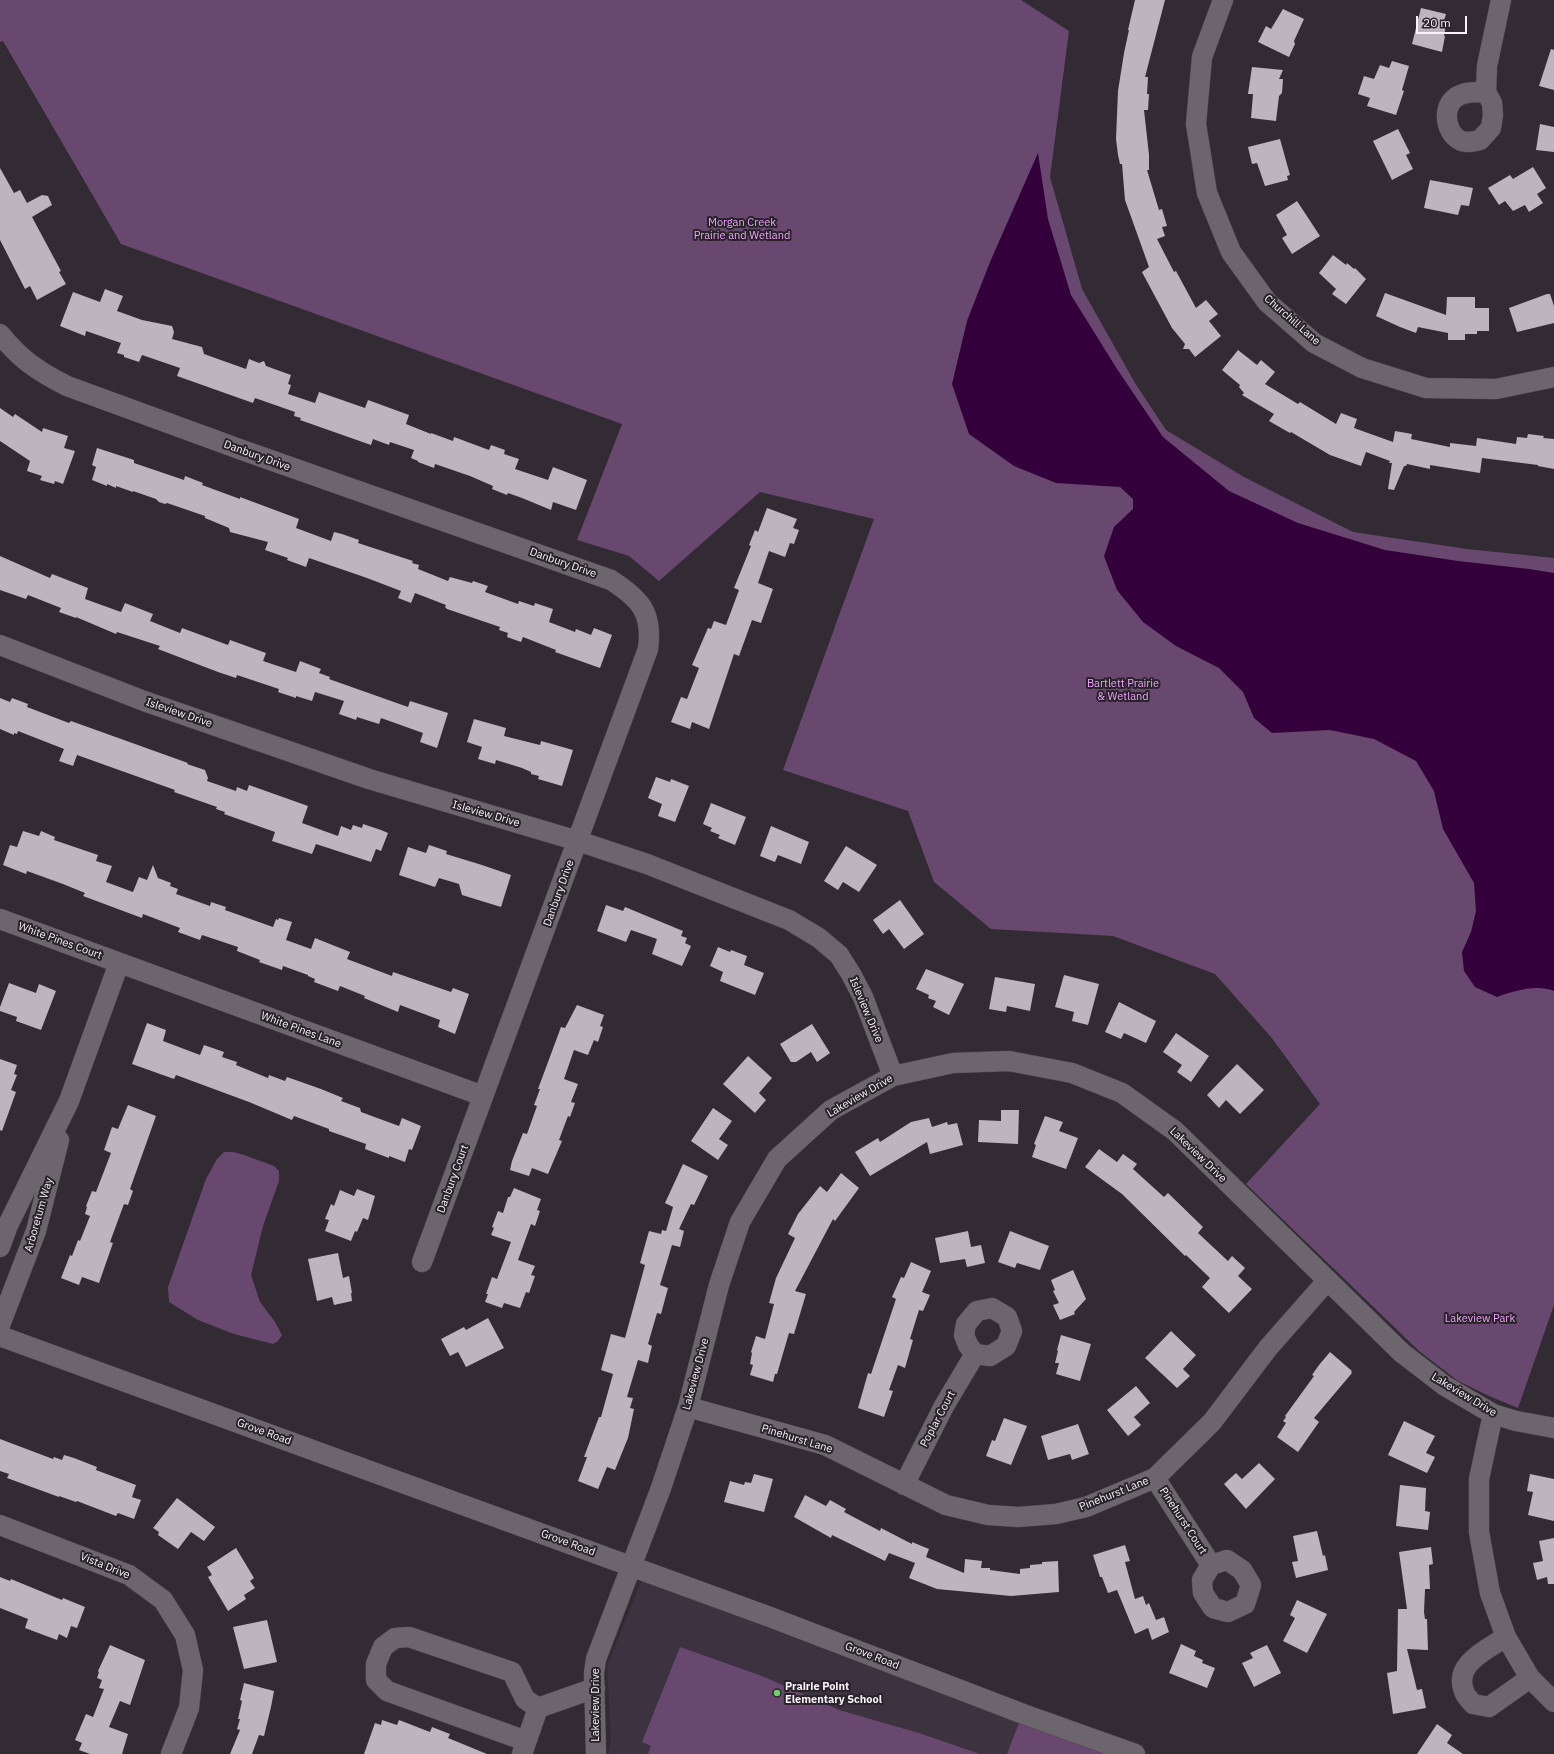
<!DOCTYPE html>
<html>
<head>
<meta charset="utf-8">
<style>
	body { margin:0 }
	#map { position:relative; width:1554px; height:1754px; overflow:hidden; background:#322b33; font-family:"IBM Plex Sans",sans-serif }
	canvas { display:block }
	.scale { position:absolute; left:1416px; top:16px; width:51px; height:18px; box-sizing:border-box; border:2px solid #f7f2f8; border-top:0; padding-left:5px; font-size:12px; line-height:14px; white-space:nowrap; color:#f7f2f8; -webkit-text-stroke:3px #282229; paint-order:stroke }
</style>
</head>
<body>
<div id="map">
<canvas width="1554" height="1754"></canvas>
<div class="scale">20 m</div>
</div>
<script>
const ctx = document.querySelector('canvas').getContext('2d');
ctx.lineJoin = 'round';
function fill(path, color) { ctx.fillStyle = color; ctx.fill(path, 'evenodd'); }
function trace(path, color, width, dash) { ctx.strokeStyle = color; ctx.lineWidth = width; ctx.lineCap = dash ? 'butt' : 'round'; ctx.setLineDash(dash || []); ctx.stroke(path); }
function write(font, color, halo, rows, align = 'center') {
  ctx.font = font + ' "IBM Plex Sans",sans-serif'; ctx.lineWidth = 4; ctx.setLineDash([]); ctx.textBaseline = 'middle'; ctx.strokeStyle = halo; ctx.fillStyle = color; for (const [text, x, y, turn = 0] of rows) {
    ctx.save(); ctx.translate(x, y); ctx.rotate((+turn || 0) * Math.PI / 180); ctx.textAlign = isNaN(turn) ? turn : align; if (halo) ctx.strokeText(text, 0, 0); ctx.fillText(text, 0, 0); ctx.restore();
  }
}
const built = new Path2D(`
	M642 1580 1020 1720 1007 1754H608L611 1740 607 1666Z`);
const green = new Path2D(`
	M0 0H1021L1069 31 1050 177 1082 289 1135 383 1166 430 1244 477 1353 532 1467 549 1554 558V1305L1518 1408 1489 1396 1458 1381 1419 1351 1246 1184 1320 1104 1271 1037 1215 974 1113 936 991 929 934 882 908 811 783 770 874 519 760 492 659 581 629 556 577 540 622 424 121 244 3 41 0 42Z
	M224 1152H233L244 1155 274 1166 279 1171V1181L263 1226 251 1275 260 1302 275 1322 282 1335 278 1341 273 1344 234 1334 198 1320 169 1302 168 1287 206 1179 217 1159Z
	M680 1647 762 1676 839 1710 919 1733 980 1754H648L651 1746 642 1742Z
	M1020 1720 1110 1754H1007Z`);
const water = new Path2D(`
	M1038 153 1048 219 1071 295 1117 369 1163 437 1229 491 1298 523 1385 550 1458 561 1529 569 1554 573V991C1536 984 1514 991 1497 997L1475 987 1464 971 1462 952 1471 932 1476 911 1474 883 1443 829 1434 791 1416 761 1374 739 1330 730 1272 733 1254 718 1243 692 1219 668 1176 646 1143 622 1117 590 1104 556 1114 527 1133 509V499L1120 487 1056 483 1014 466 969 434 952 384 967 321 990 262Z`);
const building = new Path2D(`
	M1135 0H1165L1145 77H1148L1147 94H1149L1148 110H1144L1149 155V170H1147L1159 210 1162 209 1167 226 1162 227 1165 236 1157 239 1174 272 1176 271 1196 308 1206 300 1218 314 1209 321 1221 336 1195 357 1189 349H1183L1185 344 1172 328 1143 274 1142 272 1149 267 1125 200 1122 164H1120L1118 155 1116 139 1118 91 1124 53 1129 30H1128Z
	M1421 8 1446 14 1443 24 1446 25 1444 36H1445L1442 52 1412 44Z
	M1283 9 1304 19 1294 41 1295 44 1289 57 1258 42 1266 26 1271 29Z
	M1551 49 1554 50V90L1539 86Z
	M1392 61 1409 66 1402 90 1404 91 1396 115 1367 106 1370 98 1358 94 1364 76 1374 79 1380 65 1389 68Z
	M1252 67 1283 70 1279 79H1283L1282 93 1279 96 1276 121 1251 118 1253 94H1248Z
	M1540 124 1554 127V152L1536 150Z
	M1398 129 1410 153 1406 155 1413 169 1392 180 1373 141Z
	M1280 139 1290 175 1287 176 1288 180 1265 186 1257 163 1252 164 1248 147Z
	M1533 167 1546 188 1537 194 1543 203 1529 212 1525 205 1513 211 1505 201 1499 205 1488 188 1510 175 1513 179Z
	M0 168 14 193 20 190 27 203 42 195 48 196 52 205 32 217 61 271 59 272 66 284 37 300 30 286 25 289 0 240Z
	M1430 180 1473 188 1469 206 1461 205 1458 215 1424 208Z
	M1297 201 1320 236 1292 254 1282 238 1287 235 1276 215Z
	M1333 255 1346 265 1347 263 1354 269 1355 268 1366 279 1346 304 1332 294 1336 289 1319 273Z
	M105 289 123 296 117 311 142 320 172 326 174 332 172 339 202 347 204 354 246 369 249 359 259 363 264 361 266 366 291 375 288 384 291 385 288 394 315 403 319 392 365 408 368 400 409 415 406 424 431 434V433L453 441 454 437 489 450 491 445 505 450 504 454 519 459 515 469 548 480 553 467 587 480 576 510 553 502 551 510 522 498 508 493 507 495 492 489 493 486 470 476 435 464 434 468 418 462V461L411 458 414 450 390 442 389 445 373 439 371 445 300 420 301 418 294 416 295 412 255 398 253 403 177 376 180 368 142 355 139 362 124 357V355L117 353 121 343 86 331 85 336 60 326 73 292 100 302Z
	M1385 293 1446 315 1447 297H1475V308H1489V331H1477V334H1465V340H1448V333L1418 327 1416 333 1400 327 1376 316Z
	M1547 294H1550L1554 306V323L1517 332 1509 308Z
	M1238 350 1257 365 1261 360 1275 372 1265 384 1298 404 1300 402 1336 424 1341 413 1357 419 1354 428 1393 442 1395 431 1412 434 1411 439 1450 447V443L1476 446 1477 438 1516 444 1517 437 1527 438 1528 434 1544 436 1543 438 1554 439V469L1538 466V465L1482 458 1480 473 1430 465V469L1407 464 1406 466H1404L1394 490 1388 489 1392 463H1389L1390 461 1366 452 1361 466 1330 455 1291 432 1290 433 1269 421 1274 414 1242 395 1244 393 1239 387 1240 385 1222 370Z
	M0 408 13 417 15 414 42 432 43 428 68 436 64 448 75 451 63 484 55 481 54 484 40 480 42 476 27 471 30 461 0 441Z
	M97 448 134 460V463L184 480 185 476 203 483 202 485 240 499V497L299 519 296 528 331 541 334 532 342 534 359 540 358 543 413 561 412 563 419 565 418 569 448 581 450 577 472 583 473 581 488 586 485 592 518 604 519 601 534 606 535 603 553 609 549 622 575 632 576 629 591 635 594 628 612 635 600 668 555 652 556 650 523 637 521 642 507 637 508 633 499 630 500 627 447 609 445 607 446 605 415 593 411 603 398 598 401 591 367 578 309 558 306 567 287 560 288 558 265 550 268 542 230 532 229 528 205 518V516L167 503 165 504 159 502 156 499 133 491V492L116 486V488L107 484V486L92 480 96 467 92 465Z
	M767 508 797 519 793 528 799 530 794 544 790 543 785 557 769 551 758 583 773 589 761 623 752 620 739 656 734 654 709 729 692 722 690 729 671 722 681 697 687 699 699 668 692 665 708 628 711 629 714 621 726 625 739 590 734 588 751 546 749 545 755 530 758 532Z
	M0 556 50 578 52 574 88 588 85 599 121 612 125 603 153 614 150 621 180 633 182 628 228 645 230 640 266 653 263 661 296 672 300 661 321 669 319 673 330 677 329 679 408 707 410 701 448 713 437 748 420 742 423 733 381 718 379 724 357 717 356 720 339 714 344 701 315 692 312 701 296 696V698L278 692 279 689 237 675 236 678 218 672 158 649 160 646 117 632 116 634 76 617V618L59 612 61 608 28 595 26 599 0 590Z
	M0 698 10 702 12 698 28 704 27 707 69 723 71 721 188 763 187 764 205 770 208 778 207 781 236 791 237 787 247 791 249 785 308 806 302 823 338 836 341 826 351 830 353 825 362 828 363 824 381 830 388 833 381 851 376 849 371 862 316 844 312 854 272 841 275 832 224 814 225 812 216 809 217 807 174 792 175 790 77 755 73 766 59 761 64 749 18 731 17 734 14 733V735L0 729Z
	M474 719 506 728 504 736 540 745 541 741 573 750 562 786 538 779 539 776 531 774V772L522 768 496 760 495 764 478 759 482 747 467 742Z
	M656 777 670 782 671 779 689 786 675 822 658 816 662 804 648 798Z
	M711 803 746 817 735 845 718 838 720 835 710 831 712 828 703 824Z
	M771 826 809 842 801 864 778 855 775 862 760 856Z
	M23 831 39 836 41 831 55 837 54 840 98 855 96 861 112 866 106 882 133 892 139 877 147 880 153 865 158 878 171 883 170 886 178 889 176 894 210 906 211 902 226 907 225 910 273 927 276 919 278 920 279 918 292 922 286 940 311 949 315 938 350 952 347 959 392 976 393 972 451 992 453 988 469 994 455 1034 438 1027 440 1020 400 1005 398 1012 364 998 365 996 340 986 338 991 314 982 315 979 308 976V975L283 966 282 970 259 962 260 960 237 951 238 947 202 935 200 940 178 932 180 928 143 914 142 918 83 896 85 893 63 884 27 871 26 874 3 865 10 845 17 847Z
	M429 845 447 851 446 854 482 865 511 875 501 907 462 895 459 884 439 878 435 887 399 875 408 847 426 853Z
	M846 846 877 865 859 892 843 882 838 890 824 881Z
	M900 900 924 934 904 949 889 929 883 934 873 920Z
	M606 905 623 911 625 907 683 931 681 936 687 938 685 943 691 946 682 966 652 954 657 939 631 930 626 942 597 931Z
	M718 947 730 952 731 950 747 956 744 965 764 973 755 995 720 981 723 972 710 966Z
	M926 969 964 984 949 1015 933 1007 936 1001 928 998 929 995 916 989Z
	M1064 975 1099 984 1088 1025 1072 1021 1074 1012 1055 1007Z
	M995 977 1035 984 1030 1011 1007 1006 1006 1012 989 1009Z
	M9 983 36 993 39 984 56 991 41 1030 16 1021 17 1017 0 1011V1007Z
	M1119 1002 1156 1021 1146 1043 1124 1033 1121 1039 1105 1032Z
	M577 1005 604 1015 600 1026 603 1027 598 1042 594 1040 588 1055 574 1050 564 1079 578 1084 571 1102 575 1103 570 1117 568 1116 559 1140 562 1141 548 1174 532 1168 529 1176 510 1170 512 1161 523 1133 527 1134 537 1106 534 1105 540 1089H538L561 1027 565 1028Z
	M147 1023 166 1030 163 1041 200 1055 204 1045 224 1052 222 1057 237 1062 236 1065 268 1078 269 1075 285 1081 287 1077 321 1089 343 1098 341 1101 360 1108 361 1112 399 1126 402 1118 421 1126 412 1150 409 1149 405 1162 389 1156V1158L365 1149 366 1144 329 1131V1129L294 1116 292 1120 249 1102 176 1075 174 1079 132 1064Z
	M812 1024 830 1053 817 1062 811 1052 796 1062H791L780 1044Z
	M1176 1033 1209 1056 1191 1082 1177 1072 1182 1065 1163 1052Z
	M748 1056 772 1078 759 1093 766 1100 755 1113 723 1084Z
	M0 1059 17 1065 14 1074 17 1075 11 1090 16 1092 2 1131 0 1130Z
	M1237 1064 1264 1090 1240 1114 1226 1100 1219 1108 1207 1095Z
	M128 1105 156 1116 130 1189 133 1191 128 1205 124 1204 110 1242 113 1243 99 1283 82 1277 79 1285 61 1278 70 1255 72 1256 78 1240 80 1241 90 1216 85 1214 87 1207 86 1206 92 1191 96 1192 111 1153 104 1150 112 1127 118 1129Z
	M713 1108 732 1121 719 1139 728 1145 718 1160 691 1141Z
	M1001 1110H1019L1018 1144 978 1142 979 1120 1001 1121Z
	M1045 1116 1063 1122 1059 1131 1078 1138 1066 1169 1032 1157 1036 1145 1034 1144Z
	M929 1118 932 1127 947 1122 948 1125 957 1123 963 1145 930 1154 927 1142 870 1176 855 1152 878 1138 880 1142 911 1122Z
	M1099 1149 1117 1162 1123 1154 1137 1164 1133 1169 1164 1197 1168 1193 1203 1227 1198 1233 1228 1261 1232 1256 1245 1268 1238 1276 1252 1289 1229 1313 1202 1287 1210 1278 1186 1255 1185 1256 1122 1194 1085 1167Z
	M683 1164 708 1176 694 1205 691 1204 679 1229 684 1231 680 1247 672 1245 660 1285 668 1288 661 1314 657 1313 648 1344 652 1346 650 1354 648 1363 638 1360 627 1397 633 1398 630 1408 634 1409 628 1438 615 1470 607 1467 598 1489 578 1481 587 1457H584L599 1417H601L613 1374 601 1370 611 1334 625 1338 645 1265 640 1263 649 1231 661 1234 662 1230 666 1231 673 1207 665 1203Z
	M841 1173 859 1188 835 1221 833 1219 795 1291 806 1294 794 1334 789 1333 777 1374H775L773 1382 750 1375 753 1365 750 1364 752 1353 751 1352 756 1336 765 1339 774 1304 769 1303 776 1278 795 1238 788 1234 798 1214 820 1186 827 1192Z
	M514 1188 541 1199 537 1210 540 1211 535 1226 531 1224 518 1260 535 1266 531 1275 535 1276 529 1293 526 1292 520 1308 504 1303 502 1308 485 1302 488 1294H486L492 1277 497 1279 511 1242 491 1235 494 1228 492 1227 498 1211 503 1213 508 1197H510Z
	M357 1189 375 1196 368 1220 363 1218 357 1232 355 1231 351 1241 325 1231 329 1220 325 1219 331 1204 334 1206 340 1190 354 1196Z
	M968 1231 971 1247 981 1245 985 1263 967 1267 965 1259 940 1263 935 1238Z
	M1010 1231 1049 1246 1040 1270 1017 1263 1015 1268 998 1262Z
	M338 1253 343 1278 349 1276 352 1293H351L352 1301 334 1305 332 1297 317 1301 308 1259Z
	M911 1262 931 1271 922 1292 930 1295 923 1311 919 1310 910 1339 913 1340 905 1368 898 1365 889 1390 893 1391 884 1417 858 1408 868 1373 871 1374 896 1299 892 1297 901 1277 904 1278Z
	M1073 1270 1086 1299 1074 1312 1075 1314 1060 1320 1053 1305 1059 1303 1053 1291 1055 1290 1051 1280Z
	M488 1318 504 1348 466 1367 458 1352 450 1356 441 1339 464 1327 466 1330Z
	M1171 1331 1196 1355 1183 1369 1190 1376 1177 1388 1145 1358Z
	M1061 1335 1091 1344 1080 1381 1056 1374 1059 1363H1055L1058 1351 1057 1350Z
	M1330 1352 1352 1371 1351 1372 1352 1373 1314 1418 1319 1422 1298 1452 1277 1437 1286 1423 1283 1421 1286 1417 1285 1416 1314 1376 1312 1375 1319 1365Z
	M1136 1386 1150 1403 1134 1417 1141 1425 1128 1436 1107 1410Z
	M1004 1418 1027 1426 1011 1465 986 1456 992 1440 995 1441Z
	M1404 1421 1435 1436 1426 1453 1435 1457 1427 1473 1388 1455Z
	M1078 1424 1089 1454 1072 1460 1070 1454 1048 1460 1041 1436Z
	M0 1439 53 1459 54 1457 62 1460 64 1455 74 1458 97 1467 96 1470 136 1485 132 1497 141 1500 134 1519 118 1513 116 1516 77 1501 76 1502 59 1496V1497L7 1478 9 1474 0 1471Z
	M1259 1463 1275 1479 1246 1509 1224 1484 1236 1473 1242 1479Z
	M754 1474 773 1479 764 1512 724 1502 730 1481 744 1485 745 1482 751 1483Z
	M1530 1474 1554 1479V1521L1528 1515 1533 1492 1527 1491Z
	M1400 1485 1426 1488 1425 1511 1430 1512 1428 1530 1396 1526Z
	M805 1495 826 1506 830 1500 846 1509 844 1512 880 1531 881 1528 912 1544V1542L929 1549 926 1557 964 1573 965 1559 982 1561 981 1568H990V1570L1020 1574V1569L1030 1568V1565L1042 1564V1562L1058 1561 1059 1592 1011 1596 937 1589 909 1578 915 1563 889 1553 885 1561 832 1535 831 1538 794 1517Z
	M177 1498 215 1527 204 1541 191 1532 178 1549 158 1535 159 1532 153 1528Z
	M1317 1531 1323 1556 1325 1555 1328 1570 1296 1578 1292 1562 1298 1561 1293 1536Z
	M1554 1538V1584H1548L1547 1577 1537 1580 1533 1563 1543 1561 1539 1541Z
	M1125 1545 1130 1561 1125 1562 1135 1599 1143 1596 1146 1605 1149 1603 1156 1620 1164 1617 1169 1632 1152 1640 1148 1628 1135 1634 1117 1590 1108 1593 1102 1577H1100L1093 1555Z
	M1431 1547 1433 1564 1429 1565 1430 1589H1425L1424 1612 1425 1619H1427L1428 1650 1407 1649 1417 1690 1422 1689 1426 1708 1393 1714 1387 1673 1397 1671 1398 1609H1407L1399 1552Z
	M236 1548 254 1578 250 1581 255 1588 244 1595 246 1599 228 1611 208 1577 212 1575 207 1567Z
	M0 1577 10 1581 11 1579 62 1600 63 1598 85 1607 77 1628 71 1626 67 1638 59 1634 57 1640 25 1628 28 1619 0 1608Z
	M1297 1600 1327 1614 1307 1653 1283 1641 1295 1618 1290 1615Z
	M267 1620 277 1662 244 1669 233 1627Z
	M1181 1644 1196 1651 1194 1656 1203 1660 1202 1663 1215 1668 1207 1688 1169 1673Z
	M110 1645 145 1660 130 1705 120 1701 109 1727 128 1734 122 1754H90L79 1750 82 1743 75 1740 86 1714 93 1717 104 1689 99 1688 102 1680 97 1678 99 1672 98 1671Z
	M1267 1645 1281 1673 1254 1687 1242 1663 1253 1658 1250 1653Z
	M244 1683 274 1691 271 1707 264 1736 259 1735 252 1754H230L240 1730 237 1729 240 1719H238L242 1701 240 1700Z
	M382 1720 397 1725 399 1720 430 1732 432 1727 450 1734 448 1738 487 1754H364L375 1723 381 1725Z
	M1437 1724 1452 1735 1447 1743 1463 1754H1417Z`);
const minor = new Path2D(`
	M1223 0 1202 57 1196 124 1207 193 1231 252 1267 302 1314 343 1362 368 1426 388 1496 389 1554 377
	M1486 92C1476 92 1464 91 1455 98 1440 109 1447 141 1467 142 1471 142 1476 141 1480 140L1491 128 1493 115 1492 103 1486 92 1487 66 1501 0
	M0 334C21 360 38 371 67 386L242 450 611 580C640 599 653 612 648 649L422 1262
	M0 645 144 701 369 779 578 841 647 864 789 920 819 938 839 955 851 974 863 997 893 1076
	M0 919 483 1096
	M0 1247 8 1225 69 1101 119 963
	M992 1308 1007 1317 1012 1331 1006 1346 990 1356 975 1354 968 1345 964 1335 966 1324 977 1311Z
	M0 1325 36 1231 59 1140
	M0 1336 770 1617 1026 1715 1135 1754
	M688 1407 825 1445 946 1505 988 1515 1018 1517 1056 1514 1086 1507 1155 1478 1212 1422 1268 1348 1327 1281
	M1493 1414 1479 1479V1532L1490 1593 1506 1637 1530 1678 1554 1702
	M1155 1478 1211 1565
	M904 1485 944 1406 975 1354
	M0 1525 129 1575 163 1600 185 1635 193 1670 189 1708 171 1754
	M1227 1560 1242 1570 1251 1585 1245 1604 1228 1612 1213 1608 1203 1593 1202 1580 1211 1565Z
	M1506 1637C1488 1649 1453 1664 1464 1691 1465 1696 1470 1700 1473 1704L1489 1707 1530 1678
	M538 1708 595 1688
	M526 1741 387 1691 376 1680V1664L383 1647 395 1638 409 1637 512 1672 525 1699 538 1708
	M522 1754 538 1708
	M596 1754 594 1673 596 1659 661 1488 688 1407 719 1285 740 1222 777 1159 831 1110 893 1076 953 1063 1009 1061 1072 1073 1122 1093 1175 1131 1402 1353 1445 1386 1493 1414 1516 1421 1554 1428`);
const markers = [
	[777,1693,4,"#6dd361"]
];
const parkNames = [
	["Morgan Creek",742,223],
	["Prairie and Wetland",742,236],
	["Bartlett Prairie",1123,684],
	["& Wetland",1123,697],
	["Lakeview Park",1480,1319]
];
const streetNames = [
	["Churchill Lane",1292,320,41],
	["Danbury Drive",257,456,20],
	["Danbury Drive",563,563,19],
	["Isleview Drive",179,713,19],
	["Isleview Drive",486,814,16],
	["Danbury Drive",559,893,-70],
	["White Pines Court",60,941,20],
	["Isleview Drive",866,1010,67],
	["White Pines Lane",301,1030,20],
	["Lakeview Drive",860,1096,-30],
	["Lakeview Drive",1198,1155,44],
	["Danbury Court",453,1179,-70],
	["Arboretum Way",39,1215,-74],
	["Lakeview Drive",696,1374,-75],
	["Lakeview Drive",1464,1395,31],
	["Poplar Court",938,1419,-62],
	["Grove Road",264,1432,20],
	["Pinehurst Lane",797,1439,17],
	["Pinehurst Lane",1114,1494,-22],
	["Pinehurst Court",1183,1521,57],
	["Grove Road",568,1543,20],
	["Vista Drive",105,1566,22],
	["Grove Road",872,1656,21],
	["Lakeview Drive",596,1705,-90]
];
const poiNames = [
	["Prairie Point",785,1687],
	["Elementary School",785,1700]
];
fill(built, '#3d323f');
fill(green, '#68486e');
fill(water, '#34003c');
fill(building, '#bdb4bf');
trace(minor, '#4f4950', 21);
trace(minor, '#6d656e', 20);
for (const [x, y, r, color] of markers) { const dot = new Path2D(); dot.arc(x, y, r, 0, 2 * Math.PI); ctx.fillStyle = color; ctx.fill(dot); trace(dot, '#282229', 1.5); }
write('11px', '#f1a4fe', '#282229', parkNames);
write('11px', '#f7f2f8', '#282229', streetNames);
write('bold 11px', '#f7f2f8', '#282229', poiNames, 'left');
</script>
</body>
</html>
